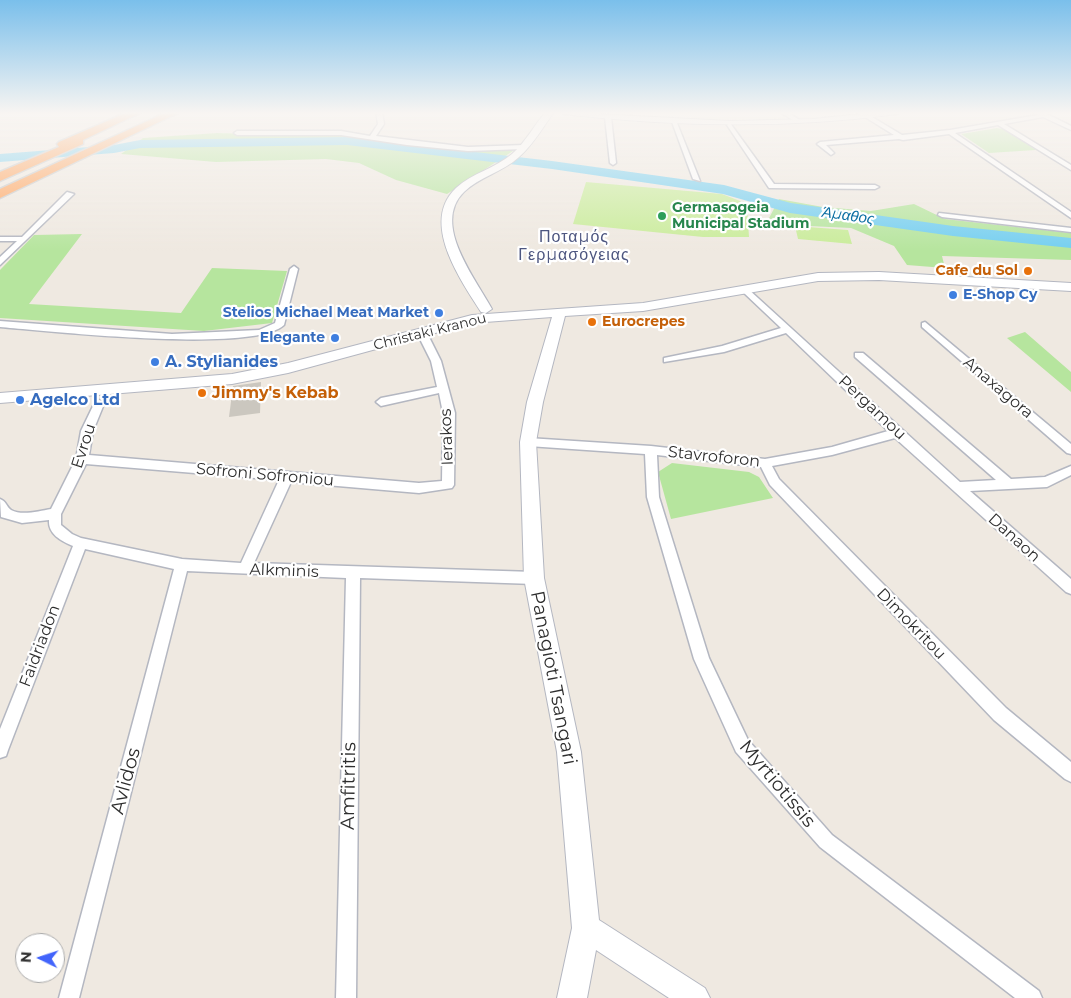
<!DOCTYPE html>
<html>
<head>
<meta charset="utf-8">
<style>
	body { margin:0 }
	#map { position:relative; width:1071px; height:998px; overflow:hidden; background:#efe9e1; font-family:Montserrat,sans-serif }
	canvas { display:block }
	.north { position:absolute; left:15px; top:933px; width:50px; height:50px; box-sizing:border-box; background:#fff; border:1px solid #ababab; border-radius:50%; rotate:274deg; font-size:14px; font-weight:700; line-height:20px; text-align:center; color:#2e2e2e }
	.north::after { content:''; display:block; margin:auto; width:18px; height:22px; background:#4264fb; clip-path:polygon(50% 0,100% 100%,50% 72%,0 100%) }
</style>
</head>
<body>
<div id="map">
<canvas width="1071" height="998"></canvas>
<div class="north">N</div>
</div>
<script>
const ctx = document.querySelector('canvas').getContext('2d');
ctx.lineJoin = 'round';
function fill(path, color) { ctx.fillStyle = color; ctx.fill(path, 'evenodd'); }
function trace(path, color, width, dash) { ctx.strokeStyle = color; ctx.lineWidth = width; ctx.lineCap = dash ? 'butt' : 'round'; ctx.setLineDash(dash || []); ctx.stroke(path); }
function write(font, color, halo, rows, align = 'center') {
  ctx.font = font + ' Montserrat,sans-serif'; ctx.lineWidth = 4.5; ctx.setLineDash([]); ctx.textBaseline = 'middle'; ctx.strokeStyle = halo; ctx.fillStyle = color; for (const [text, x, y, turn = 0] of rows) {
    ctx.save(); ctx.translate(x, y); ctx.rotate((+turn || 0) * Math.PI / 180); ctx.textAlign = isNaN(turn) ? turn : align; if (halo) ctx.strokeText(text, 0, 0); ctx.fillText(text, 0, 0); ctx.restore();
  }
}
const green = new Path2D(`
	M997 128 1007 130 1036 150 989 153 961 134Z
	M217 133 347 136 458 150 513 151 447 194 396 180 359 163 326 159 216 162 121 154 143 138Z
	M779 199 823 207 871 211 914 204 945 219 1071 233V260L942 256 945 268 907 265 894 246 851 228 766 224Z
	M82 234 29 304 181 313 212 268 287 271 272 323 204 331 0 318V270L34 235Z
	M1025 332 1071 372V392L1007 338Z
	M672 463 749 472 759 477 773 498 671 519 658 472Z`);
const pitch = new Path2D(`
	M586 182 722 194 740 201 747 207 749 237H703L573 224Z
	M795 226 848 230 852 244 798 239Z`);
const river = new Path2D(`
	M347 137 552 161 724 185 791 203 953 226 1071 238V248L953 236 790 213 723 194 552 169 347 145 140 148 114 153 0 162V154L114 145 140 140Z`);
const building = new Path2D(`
	M261 382 260 413 229 417 233 386Z`);
const street = new Path2D(`
	M376 112H382L384 124 376 136 468 147 524 145 527 147 524 149 468 151 407 145 341 135H237L234 133 237 131H341L370 136 378 124Z
	M780 112H787L801 121 796 122Z
	M1034 112 1047 114 1071 126V130L1043 117 1004 124 1071 165V170L998 125 955 133 1071 212V218L949 134 903 140 899 139 826 145 834 153 831 155 817 144 820 142 894 135 865 117 867 114 902 135 950 130 1038 115Z
	M608 115 611 117 616 163 613 165 610 163 605 117Z
	M672 122 677 123 700 181 693 179Z
	M730 123 774 184 875 185 879 187 875 189 769 188 727 125Z
	M67 192 74 194 0 265V257L17 241H0V237H22Z
	M939 213 1071 228V232L942 217 938 215Z
	M294 266 298 269 284 325C254 354 48 331 0 327V321L172 334 259 330 275 323 290 269Z
	M747 288 960 482 996 480 855 357V353H863L1011 479 1045 477 1071 466V475L1047 487 970 491 1071 579V594L1066 592 895 438 832 455 772 466 779 479 1006 708 1071 762V782L1065 779 994 720 770 485 761 467 657 455 659 497 709 658 748 740 832 835 1039 991 1042 998H1015L820 847 736 752 694 659 647 497 645 454 528 446 522 442 528 438 651 446 765 459 832 447 888 431 786 333 724 352 664 362V358L722 346 781 328 744 293 743 291Z
	M925 322 1071 444V454L1067 453 922 327V323Z
	M422 330 427 333 441 361 455 413 454 485 452 488 419 493 291 482 254 563 534 572 539 574 541 578 539 582 534 584 360 578 356 998H336L346 578 187 571 79 998H59L174 569 85 549 8 750 6 756 0 758V729L73 546C61 541 48 534 49 520L22 523 1 517 0 499C6 501 6 506 11 510 22 516 39 511 51 509L76 459 81 431 94 404 99 400 104 404 93 431 89 455 419 483 442 481 443 413 439 393 381 406 376 402 381 398 437 387 431 361 417 333ZM86 464 279 480 241 563 182 559 81 538 72 534 61 525V514Z`);
const secondary = new Path2D(`
	M546 112H554C543 127 533 145 519 157 503 172 479 177 464 192 431 224 476 279 492 309L486 313 481 312C460 279 420 222 456 188 472 173 496 168 512 154 526 142 534 125 546 112Z
	M559 112 730 121 813 119 880 112H902L898 114C786 129 676 127 563 114Z
	M879 272 1071 283V291L879 280 818 281 643 311 565 316 543 402 536 442 544 578 581 752 599 920 705 988 710 998H669L596 950 587 998H557L572 928 557 752 524 578 520 442 527 402 552 317 472 323 288 373 232 384 0 403V393L232 374 288 363 472 315 643 303 818 273Z`);
const highway = new Path2D(`
	M128 112H142L83 140V144L0 181V172L59 147 57 144 59 142Z
	M167 112H180L0 198V189Z`);
const markers = [
	[662,216,5,"#2e9e5b"],
	[1028,271,5,"#e8710a"],
	[953,295,5,"#3f7fe0"],
	[439,313,5,"#3f7fe0"],
	[592,322,5,"#e8710a"],
	[335,338,5,"#3f7fe0"],
	[155,362,5,"#3f7fe0"],
	[202,393,5,"#e8710a"],
	[20,400,5,"#3f7fe0"]
];
const farLeisurenames = [
	["Germasogeia",672,208],
	["Municipal Stadium",672,224]
];
const farFoodnames = [
	["Cafe du Sol",1018,271],
	["Eurocrepes",602,322,"left"]
];
const farShopnames = [
	["E-Shop Cy",963,295,"left"],
	["Stelios Michael Meat Market",429,313],
	["Elegante",325,338]
];
const farStreetnames = [
	["Christaki Kranou",430,332,-14]
];
const farWaternames = [
	["Άμαθος",848,216,8]
];
const farQuarternames = [
	["Ποταμός",574,237],
	["Γερμασόγειας",574,255]
];
const shopNames = [
	["A. Stylianides",165,362],
	["Agelco Ltd",30,400]
];
const streetNames = [
	["Anaxagora",998,388,40],
	["Pergamou",872,408,43],
	["Ierakos",447,437,-92],
	["Evrou",84,446,-72],
	["Stavroforon",714,457,6],
	["Sofroni Sofroniou",265,475,5],
	["Danaon",1014,538,42],
	["Alkminis",284,571,2],
	["Dimokritou",911,624,46],
	["Faidriadon",40,646,-69]
];
const foodNames = [
	["Jimmy's Kebab",212,393]
];
const nearStreetnames = [
	["Panagioti Tsangari",553,678,79],
	["Avlidos",126,781,-75],
	["Myrtiotissis",777,784,50],
	["Amfitritis",349,786,-89]
];
fill(green, '#b6e59e');
fill(pitch, '#c9ec9a');
fill(river, '#75cff0');
fill(building, '#cbc7bf');
trace(street, '#b4b7c1', 3);
trace(secondary, '#b4b7c1', 2);
trace(highway, '#c9c9c9', 3);
fill(street, '#fff');
fill(secondary, '#fff');
fill(highway, '#ffa35c');
const sky = ctx.createLinearGradient(0, 0, 0, 251);
sky.addColorStop(0, '#7abfeb');
sky.addColorStop(0.45, '#f8f5f2');
sky.addColorStop(1, '#f8f5f200');
ctx.fillStyle = sky;
ctx.fillRect(0, 0, 1071, 251);
for (const [x, y, r, color] of markers) { const dot = new Path2D(); dot.arc(x, y, r, 0, 2 * Math.PI); ctx.fillStyle = color; ctx.fill(dot); trace(dot, '#fff', 2); }
write('bold 14px', '#27864d', '#fff', farLeisurenames, 'left');
write('bold 14px', '#c56008', '#fff', farFoodnames, 'right');
write('bold 14px', '#366cbe', '#fff', farShopnames, 'right');
write('14px', '#2e2e2e', '#fff', farStreetnames);
write('italic 15px', '#0d6fa3', '#fff', farWaternames);
ctx.letterSpacing = '1px';
write('16px', '#4d5680', '#fff', farQuarternames);
ctx.letterSpacing = '0px';
write('bold 16px', '#366cbe', '#fff', shopNames, 'left');
write('16px', '#2e2e2e', '#fff', streetNames);
write('bold 16px', '#c56008', '#fff', foodNames, 'left');
write('19px', '#2e2e2e', '#fff', nearStreetnames);
</script>
</body>
</html>
